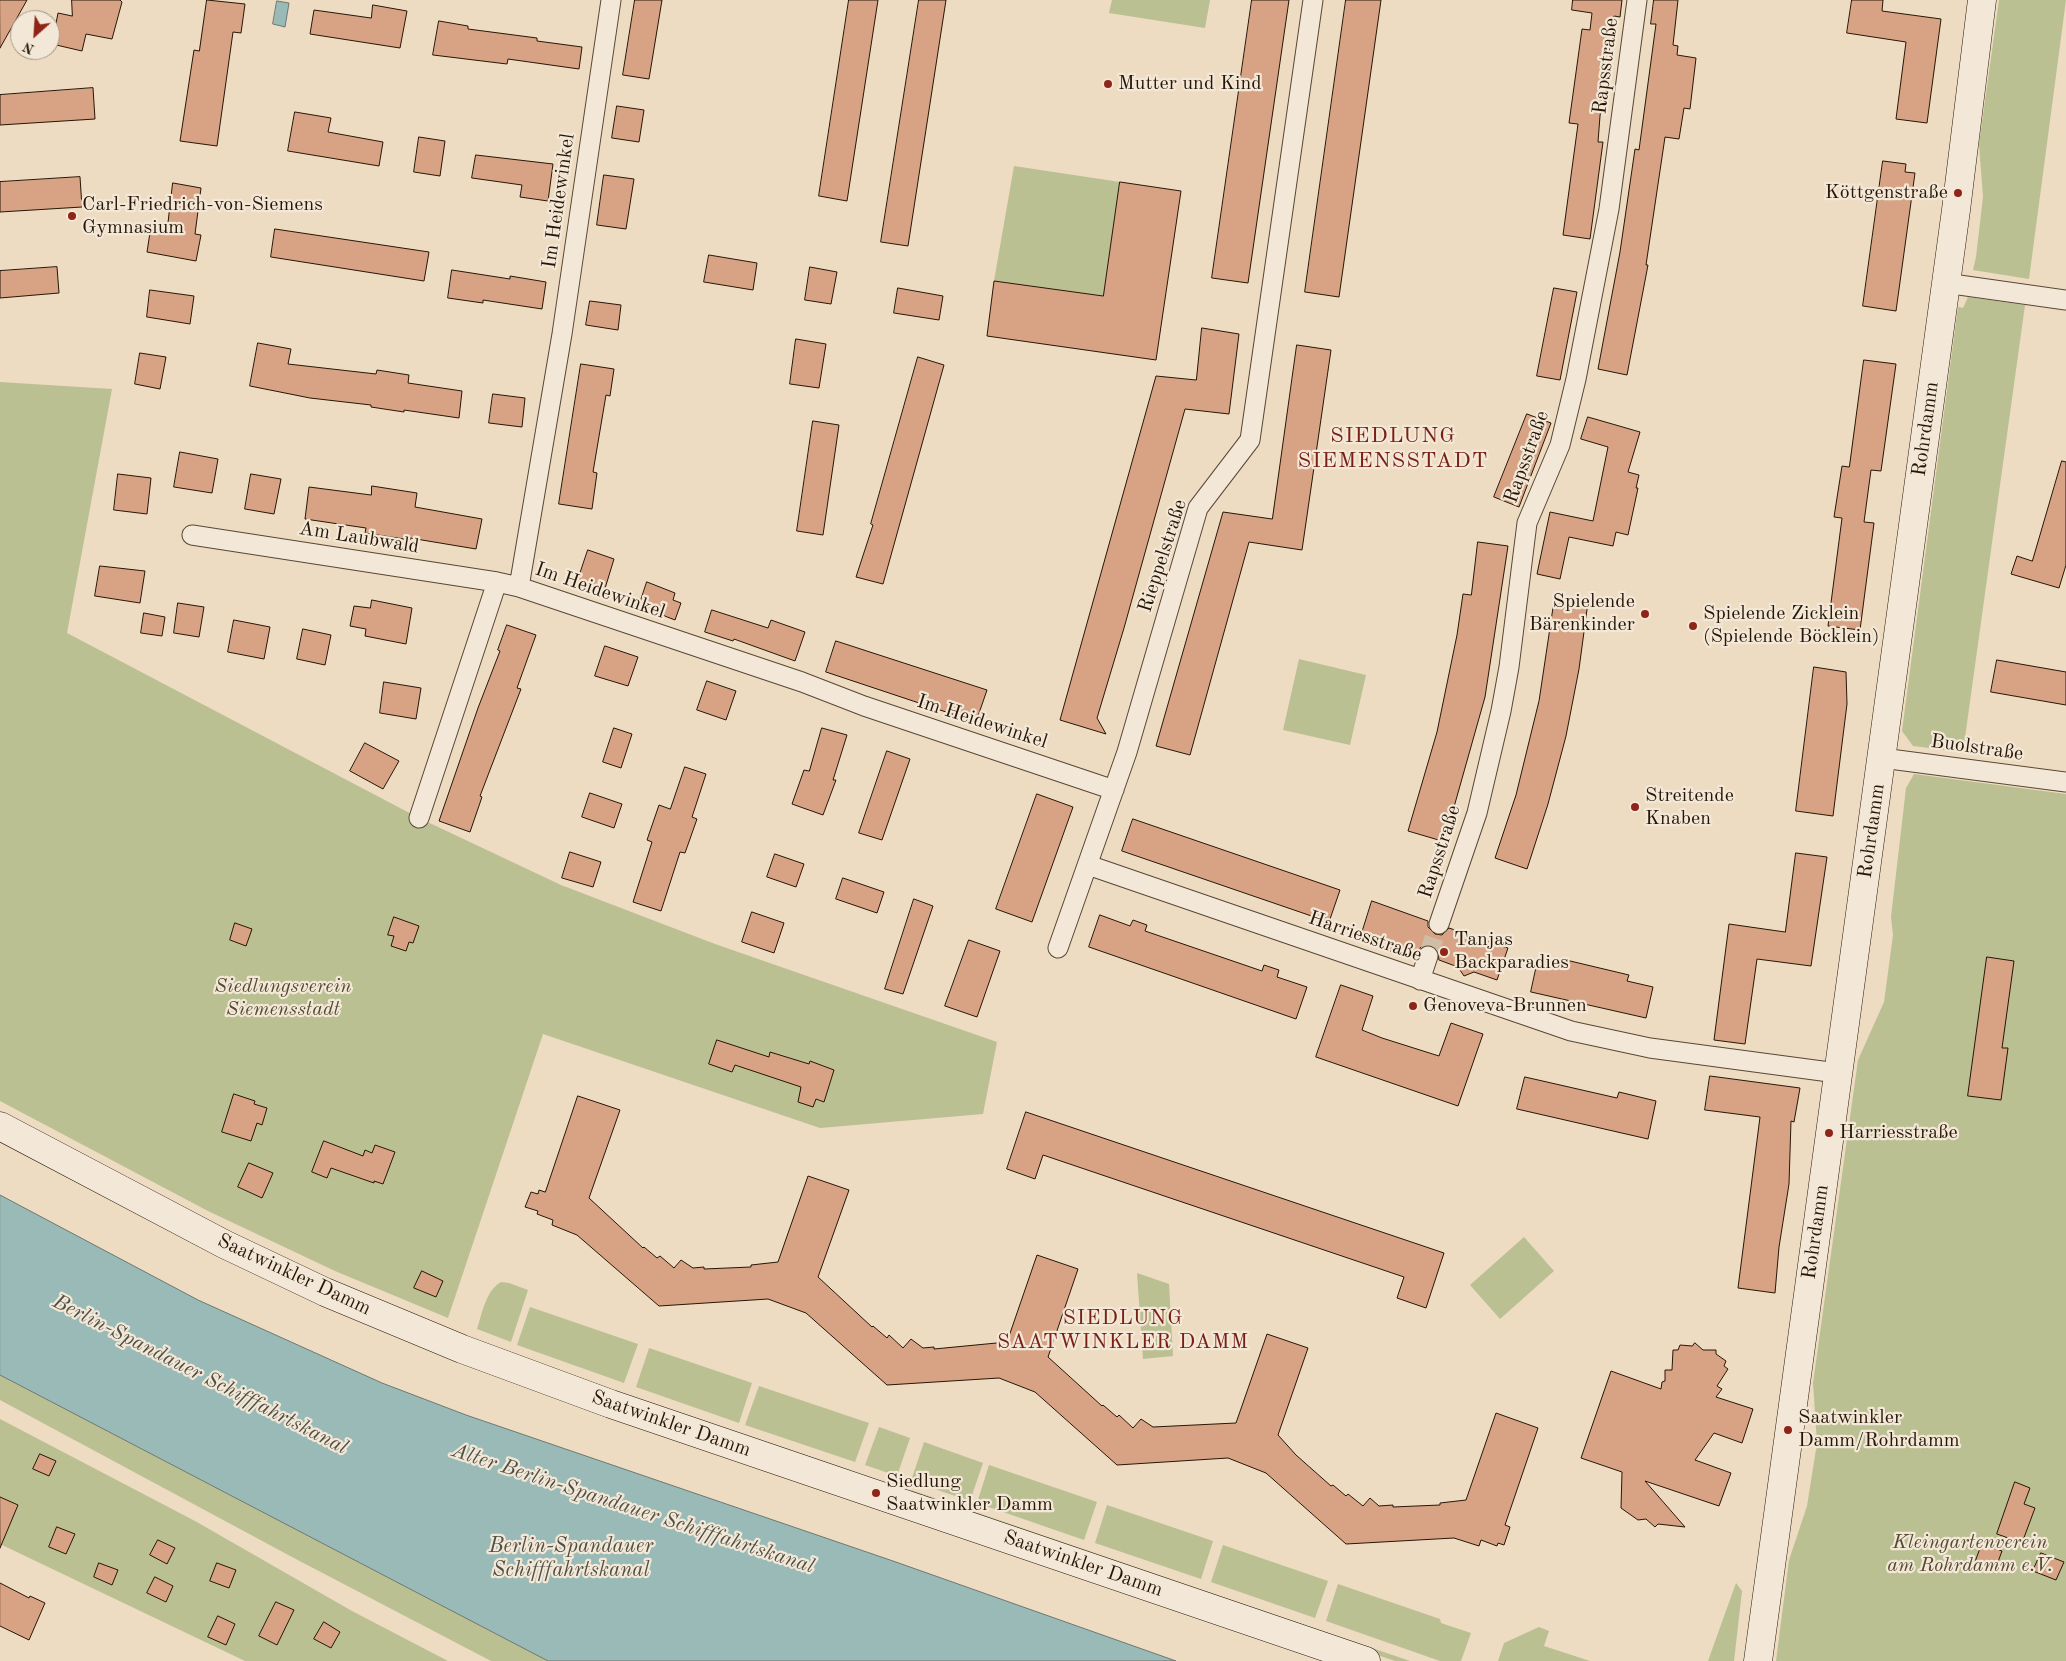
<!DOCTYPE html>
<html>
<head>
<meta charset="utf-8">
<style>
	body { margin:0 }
	#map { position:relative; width:2066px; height:1661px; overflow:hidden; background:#eddbc2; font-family:"Old Standard TT",serif }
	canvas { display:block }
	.north { position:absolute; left:10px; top:10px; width:50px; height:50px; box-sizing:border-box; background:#f3e8d7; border:1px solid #a19483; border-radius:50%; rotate:206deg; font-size:14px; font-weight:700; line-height:20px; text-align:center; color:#271606 }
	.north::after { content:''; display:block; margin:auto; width:18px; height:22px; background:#8f2418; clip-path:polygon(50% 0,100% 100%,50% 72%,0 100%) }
</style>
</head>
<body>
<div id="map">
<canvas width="2066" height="1661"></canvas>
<div class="north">N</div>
</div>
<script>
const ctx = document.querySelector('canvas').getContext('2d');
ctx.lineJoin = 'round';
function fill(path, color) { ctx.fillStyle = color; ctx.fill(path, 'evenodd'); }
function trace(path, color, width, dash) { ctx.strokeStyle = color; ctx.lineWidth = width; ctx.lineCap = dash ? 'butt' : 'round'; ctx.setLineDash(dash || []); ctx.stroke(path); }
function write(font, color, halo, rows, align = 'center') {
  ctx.font = font + ' "Old Standard TT",serif'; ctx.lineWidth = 4.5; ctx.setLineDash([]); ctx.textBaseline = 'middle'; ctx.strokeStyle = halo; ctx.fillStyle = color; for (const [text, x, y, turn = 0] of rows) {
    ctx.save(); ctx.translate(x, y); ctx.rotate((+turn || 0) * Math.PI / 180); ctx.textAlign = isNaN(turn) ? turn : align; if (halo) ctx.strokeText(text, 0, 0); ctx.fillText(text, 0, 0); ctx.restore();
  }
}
const green = new Path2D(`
	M1112 0H1210L1205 28 1109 13Z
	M1999 0H2066L2029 279 1973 270 1976 257 1983 197 1979 144Z
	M1014 166 1120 182 1103 296 994 281Z
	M1968 297 2025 305 1963 752 1913 746 1902 731 1958 307 1963 308Z
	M0 382 112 389 67 633 419 818 561 885 715 944 997 1042 983 1114 820 1128 543 1034 448 1318 335 1271 208 1211 0 1101Z
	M1299 659 1366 675 1350 745 1283 730Z
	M1914 774 2066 794V1661H1776L1789 1560 1807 1506 1817 1443 1813 1383 1858 1060 1884 1002 1893 935 1891 917 1906 788Z
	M1524 1237 1554 1271 1500 1319 1470 1285Z
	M1137 1273 1169 1284 1173 1356 1143 1359Z
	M501 1282 509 1283 528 1290 511 1342 477 1329C482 1314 486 1290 501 1282Z
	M530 1307 638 1344 624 1383 517 1345Z
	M649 1348 752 1383 739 1423 636 1387Z
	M0 1375 548 1661H491L292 1557 0 1400Z
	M759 1386 869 1423 855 1462 745 1425Z
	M676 1411 850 1470 849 1474 675 1415Z
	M0 1419 195 1521 352 1611 448 1661H245L0 1544Z
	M879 1427 910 1438 897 1476 865 1465Z
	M924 1442 983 1463 970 1501 911 1481Z
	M989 1465 1097 1502 1084 1540 977 1503Z
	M911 1490 1410 1661H1395L911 1496Z
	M1107 1505 1213 1541 1201 1579 1095 1543Z
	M1223 1545 1328 1581 1315 1618 1211 1582Z
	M1736 1583 1742 1591 1734 1661H1708Z
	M1338 1584 1440 1619 1441 1623 1471 1633 1461 1661H1440L1326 1621Z
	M1539 1627 1549 1631 1544 1646 1590 1661H1498L1504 1643Z`);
const water = new Path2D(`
	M277 1 289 3 285 27 273 24Z
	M0 1195 198 1300 382 1383 466 1415 893 1561 1176 1661H548L0 1375Z`);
const building = new Path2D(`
	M0 0H27L0 48Z
	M72 0H120L122 2 112 39 86 34 82 51 52 44 58 13 72 16Z
	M207 0 245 4 241 33 233 32 217 146 180 141 194 50 199 51Z
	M635 0H662L649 79 623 75Z
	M849 0H878L847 201 819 196Z
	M919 0H946L908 246 881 242Z
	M1252 0H1289L1248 283 1212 278Z
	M1346 0H1381L1339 297 1305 292Z
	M1573 0H1622L1620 17 1614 16 1600 116 1598 142H1603L1590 239 1563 235 1578 124 1569 123 1582 29 1590 30 1592 13 1572 10Z
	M1654 0H1678L1673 45 1678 46 1677 55 1696 58 1690 109 1684 108 1679 139 1665 137 1646 265H1648L1627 375 1598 369 1620 252 1635 149 1639 150 1656 24H1651Z
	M1852 0H1883L1882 11 1941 19 1927 123 1896 119 1906 42 1847 33Z
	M373 5 407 11 400 48 310 34 314 10 371 18Z
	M439 21 468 26V29L537 38V41L582 47 579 69 508 59 507 64 433 55Z
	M93 88 95 119 0 125V95Z
	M617 106 644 110 639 142 612 138Z
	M295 112 331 118 328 132 383 142 379 166 288 151Z
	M419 137 445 141 440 176 414 172Z
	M476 155 553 164 548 201 520 197 522 185 472 178Z
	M1883 161 1906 164 1905 172 1915 173 1896 311 1863 306Z
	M604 175 634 179 626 229 597 225Z
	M80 177 82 207 0 212V182Z
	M1120 182 1181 191 1156 360 987 336 994 281 1103 296Z
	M173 183 201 188 195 234 201 235 196 261 147 252 151 226 167 228Z
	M275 229 429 252 424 281 271 257Z
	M709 255 757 263 753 290 704 282Z
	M57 267 59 293 0 298V271Z
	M810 267 837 272 831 304 805 300Z
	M452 270 510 279V276L546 282 542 309 483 300V303L448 298Z
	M898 288 943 296 939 320 894 313Z
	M1554 288 1577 292 1560 380 1537 376Z
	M150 290 194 296 190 324 147 317Z
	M590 301 621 305 618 330 586 325Z
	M1202 328 1239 334 1229 414 1185 409 1124 628 1097 718 1106 734 1060 720 1156 376 1196 380Z
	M796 339 826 344 819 388 790 384Z
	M258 343 291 349 288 364 376 374 377 370 409 375 408 383 462 391 459 418 404 410V412L371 407V405L310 398 250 386Z
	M1297 345 1331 350 1302 550 1249 542 1190 755 1156 746 1223 512 1272 519Z
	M140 353 166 357 160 389 135 384Z
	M918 357 944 365 883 584 856 577 873 525 871 524Z
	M1864 360 1896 364 1881 471 1871 470 1864 522 1874 523 1860 630 1828 626 1842 518 1834 517 1842 466 1849 467Z
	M581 364 614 369 610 396 606 395 593 472 597 473 592 509 559 504Z
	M493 394 525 398 522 427 489 423Z
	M1527 414 1551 423 1519 507 1494 497Z
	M1588 417 1640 432 1628 472 1639 475 1636 488H1638L1628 535 1616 532 1613 546 1569 537 1560 579 1537 574 1550 512 1593 521 1608 447 1581 439Z
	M813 421 839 425 823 535 797 531Z
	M180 452 218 459 212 493 174 487Z
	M2062 461 2066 462V565L2059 588 2011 574 2017 556 2032 561Z
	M118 474 151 478 147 514 114 510Z
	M251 474 281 479 274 514 245 509Z
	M372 486 417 493 415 507 482 519 476 549 410 538V540L365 533 366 528 305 519 309 487 371 495Z
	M1478 542 1508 546 1485 697 1454 807 1442 841 1408 831 1437 732 1457 635 1463 594 1471 595Z
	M588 550 614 559 603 595 576 586Z
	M100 566 145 571 140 603 95 596Z
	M647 582 675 593 673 600 681 603 675 620 639 606Z
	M1555 597 1588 602 1579 669 1566 736 1548 804 1527 869 1495 858 1516 795 1539 701Z
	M372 600 412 608 406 644 365 636 366 629 350 626 354 606 370 608Z
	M178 603 204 607 199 637 174 633Z
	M712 610 768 628 771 620 805 632 795 661 734 639 733 641 705 632Z
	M144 613 165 617 162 636 141 633Z
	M234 620 270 627 264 659 228 652Z
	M507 625 536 635 517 688 521 689 480 796 482 797 470 832 439 821 478 708 500 651 498 650Z
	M303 629 331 635 325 665 297 659Z
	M836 641 987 690 976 722 826 672Z
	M605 646 638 657 628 686 595 676Z
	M1997 660 2066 672V705L1991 692Z
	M1814 667 1846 672 1847 704 1833 816 1796 811Z
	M707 681 736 691 726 720 697 710Z
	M384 682 421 688 416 719 380 713Z
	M614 728 632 734 621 768 603 762Z
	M822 728 847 735 833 780H836L823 815 792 804 804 770 809 771Z
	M365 743 399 761 383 789 350 771Z
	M887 751 910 759 882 840 859 833Z
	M685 767 706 774 692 817 697 819 685 853 680 852 661 911 633 902 652 842 647 840 659 805 670 809Z
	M590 793 622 804 614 828 582 817Z
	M1037 794 1073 807 1032 922 996 909Z
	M1133 819 1340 890 1329 922 1122 851Z
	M570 852 601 862 593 887 562 878Z
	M1796 853 1827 857 1811 966 1757 959 1745 1044 1714 1040 1729 924 1785 932Z
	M775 854 804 864 796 887 767 877Z
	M843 878 884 892 877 913 836 899Z
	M914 899 933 906 903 994 885 989Z
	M1372 901 1428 921V927L1435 934 1442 935 1449 928 1508 948 1497 980 1474 972 1464 976 1458 967 1439 960 1437 949 1431 945 1421 947 1417 953 1401 946 1391 952 1385 941 1362 933Z
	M752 912 784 923 774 953 742 942Z
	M1100 915 1130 926 1133 920 1147 925 1145 931 1262 971 1264 965 1279 970 1277 977 1307 987 1296 1019 1089 947Z
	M394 917 419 926 413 943 409 942 406 951 391 946 394 936 388 935Z
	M235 923 252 929 246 946 230 940Z
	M969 940 1000 951 977 1017 945 1006Z
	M1987 957 2014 961 2002 1048H2008L2001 1100 1968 1096Z
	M1538 960 1564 966 1566 960 1629 975 1627 981 1653 987 1646 1018 1531 992Z
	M1341 985 1373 996 1362 1030 1382 1038 1439 1056 1451 1023 1483 1034 1458 1106 1316 1057Z
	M717 1040 769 1057 770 1052 809 1064 810 1061 834 1070 824 1102 816 1099 813 1107 798 1102 801 1087 735 1065 732 1072 709 1064Z
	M1710 1076 1800 1088 1794 1122 1791 1121 1789 1184 1779 1247 1775 1293 1738 1288 1760 1117 1705 1110Z
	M1525 1077 1617 1098 1619 1092 1656 1101 1648 1139 1517 1109Z
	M234 1094 255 1101 254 1104 267 1108 262 1125 257 1123 251 1141 222 1132Z
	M578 1096 620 1110 589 1198 643 1248 644 1247 657 1258 660 1256 674 1268 681 1260 693 1268 704 1267V1269L751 1267V1265L778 1262 808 1176 849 1190 818 1277 872 1327 873 1326 887 1338 889 1335 903 1348 911 1339 923 1348 934 1347V1349L1007 1342 1037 1255 1078 1269 1048 1357 1102 1406 1103 1405 1117 1417 1119 1415 1133 1428 1141 1419 1153 1427 1236 1423 1267 1334 1308 1348 1278 1435 1296 1455 1331 1486 1333 1485 1346 1496 1348 1494 1363 1506 1370 1498 1379 1506 1393 1505V1507L1440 1505V1503L1466 1500 1496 1413 1538 1428 1505 1525 1510 1527 1504 1545 1498 1543 1497 1546 1481 1540 1479 1546 1454 1538 1346 1544 1266 1473 1228 1458 1117 1465 1035 1392 999 1378 887 1385 806 1313 768 1299 659 1306 577 1235 552 1225 553 1220 537 1214 538 1211 525 1207 531 1192 538 1194 539 1190 545 1192Z
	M1026 1112 1444 1253 1426 1308 1397 1298 1404 1277 1043 1155 1035 1179 1007 1169Z
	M324 1141 363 1156 365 1150 372 1153 375 1145 395 1152 383 1184 374 1181V1183L331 1168 327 1178 312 1172Z
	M249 1163 273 1173 262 1198 238 1187Z
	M422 1271 443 1281 436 1297 414 1288Z
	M1695 1343 1703 1350H1716V1354L1726 1361 1724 1366 1728 1369 1717 1386 1722 1389 1716 1397 1753 1409 1742 1443 1714 1433 1695 1460 1731 1473 1719 1506 1645 1481 1685 1527 1658 1524 1655 1527 1646 1519 1638 1520 1621 1508 1622 1472 1581 1458 1611 1371 1661 1389 1662 1382 1665 1381V1370H1672L1673 1350H1678L1680 1345 1692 1346Z
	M40 1454 56 1461 49 1476 33 1469Z
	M2015 1482 2030 1488 2024 1504 2035 1508 2022 1543 1997 1534Z
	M0 1497 18 1505 0 1548Z
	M57 1527 75 1534 66 1554 49 1547Z
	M158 1540 175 1548 167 1564 150 1555Z
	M1982 1544 2002 1551 1995 1570 1975 1563Z
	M2041 1553 2064 1562 2056 1580 2033 1571Z
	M99 1563 118 1570 112 1585 94 1577Z
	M217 1563 236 1570 229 1588 210 1581Z
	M155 1577 173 1586 166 1602 147 1593Z
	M0 1583 29 1598 30 1596 45 1603 29 1640 0 1626Z
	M276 1602 294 1610 277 1645 259 1636Z
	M218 1616 235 1624 226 1645 208 1637Z
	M324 1622 340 1632 331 1648 314 1639Z`);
const minorTunnel = new Path2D(`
	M1428 956 1439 924`);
const minor = new Path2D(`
	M1945 283 2066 300
	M192 535 497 582 519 587 802 682 864 706 1114 790
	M519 587 562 334 611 0
	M1882 758 2066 782
	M419 818 497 582
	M1088 865 1571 1031 1650 1048 1837 1073
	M1439 924 1477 813 1501 711 1509 667 1527 523 1560 445 1576 379 1609 209 1637 0
	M1058 948 1127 752 1198 508 1250 440 1313 0
	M1420 980 1428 956`);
const secondary = new Path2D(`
	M0 1126 224 1244 325 1292 462 1349 611 1404 1366 1661
	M1758 1661 1956 210 1982 0`);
const markers = [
	[1108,84,5,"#8f2418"],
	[1958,193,5,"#8f2418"],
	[72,216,5,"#8f2418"],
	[1645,614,5,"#8f2418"],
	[1693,626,5,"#8f2418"],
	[1635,807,5,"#8f2418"],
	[1444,952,5,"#8f2418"],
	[1413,1006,5,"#8f2418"],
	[1829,1133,5,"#8f2418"],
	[1788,1430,5,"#8f2418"],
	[876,1493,5,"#8f2418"]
];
const streetNames = [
	["Rapsstraße",1606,66,-83],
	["Im Heidewinkel",559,201,-82],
	["Rohrdamm",1926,429,-82],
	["Rapsstraße",1527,457,-70],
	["Am Laubwald",359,538,9],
	["Rieppelstraße",1163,556,-72],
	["Im Heidewinkel",600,591,19],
	["Im Heidewinkel",982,722,18],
	["Buolstraße",1977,748,8],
	["Rohrdamm",1872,831,-82],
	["Rapsstraße",1440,852,-72],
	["Harriesstraße",1365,937,19],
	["Rohrdamm",1816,1232,-82],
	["Saatwinkler Damm",294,1275,25],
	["Saatwinkler Damm",671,1424,19],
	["Saatwinkler Damm",1083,1564,19]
];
const poiNames = [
	["Mutter und Kind",1118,84],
	["Köttgenstraße",1948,193,"right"],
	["Carl-Friedrich-von-Siemens",82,205],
	["Gymnasium",82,228],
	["Spielende",1635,602,"right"],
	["Bärenkinder",1635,625,"right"],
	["Spielende Zicklein",1703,614],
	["(Spielende Böcklein)",1703,637],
	["Streitende",1645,796],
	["Knaben",1645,819],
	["Tanjas",1454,940],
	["Backparadies",1454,963],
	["Genoveva-Brunnen",1423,1006],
	["Harriesstraße",1839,1133],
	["Saatwinkler",1798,1418],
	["Damm/Rohrdamm",1798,1441],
	["Siedlung",886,1482],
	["Saatwinkler Damm",886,1505]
];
const parkNames = [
	["Siedlungsverein",283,987],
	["Siemensstadt",283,1010],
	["Kleingartenverein",1970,1543],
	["am Rohrdamm e.V.",1970,1566]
];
const neighbourhoodNames = [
	["SIEDLUNG",1123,1318],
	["SAATWINKLER DAMM",1123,1342]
];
const waterNames = [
	["Berlin-Spandauer Schifffahrtskanal",200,1375,27],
	["Alter Berlin-Spandauer Schifffahrtskanal",633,1509,18],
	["Berlin-Spandauer",571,1546],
	["Schifffahrtskanal",571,1570]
];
const quarterNames = [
	["SIEDLUNG",1393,436],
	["SIEMENSSTADT",1393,461]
];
fill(green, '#bac092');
fill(water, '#9abab7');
trace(water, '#6c7870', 1);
fill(building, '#d8a385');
trace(building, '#271606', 1);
trace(minorTunnel, '#cfbda6', 19, [19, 9]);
trace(minor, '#584735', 21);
trace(secondary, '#271606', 29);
trace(minor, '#f3e8d7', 19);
trace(secondary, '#f3e8d7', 28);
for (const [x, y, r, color] of markers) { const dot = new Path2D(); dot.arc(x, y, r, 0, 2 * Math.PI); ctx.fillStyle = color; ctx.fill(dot); trace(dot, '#f3e8d7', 2); }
write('20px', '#271606', '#f3e8d7', streetNames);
write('20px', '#271606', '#f3e8d7', poiNames, 'left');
write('italic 20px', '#534930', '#f3e8d7', parkNames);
ctx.letterSpacing = '1px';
write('21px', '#7a1f14', '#f3e8d7', neighbourhoodNames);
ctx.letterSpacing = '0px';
write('italic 21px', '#4f4f44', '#f3e8d7', waterNames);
ctx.letterSpacing = '1px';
write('22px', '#7a1f14', '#f3e8d7', quarterNames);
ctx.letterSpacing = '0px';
</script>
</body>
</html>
